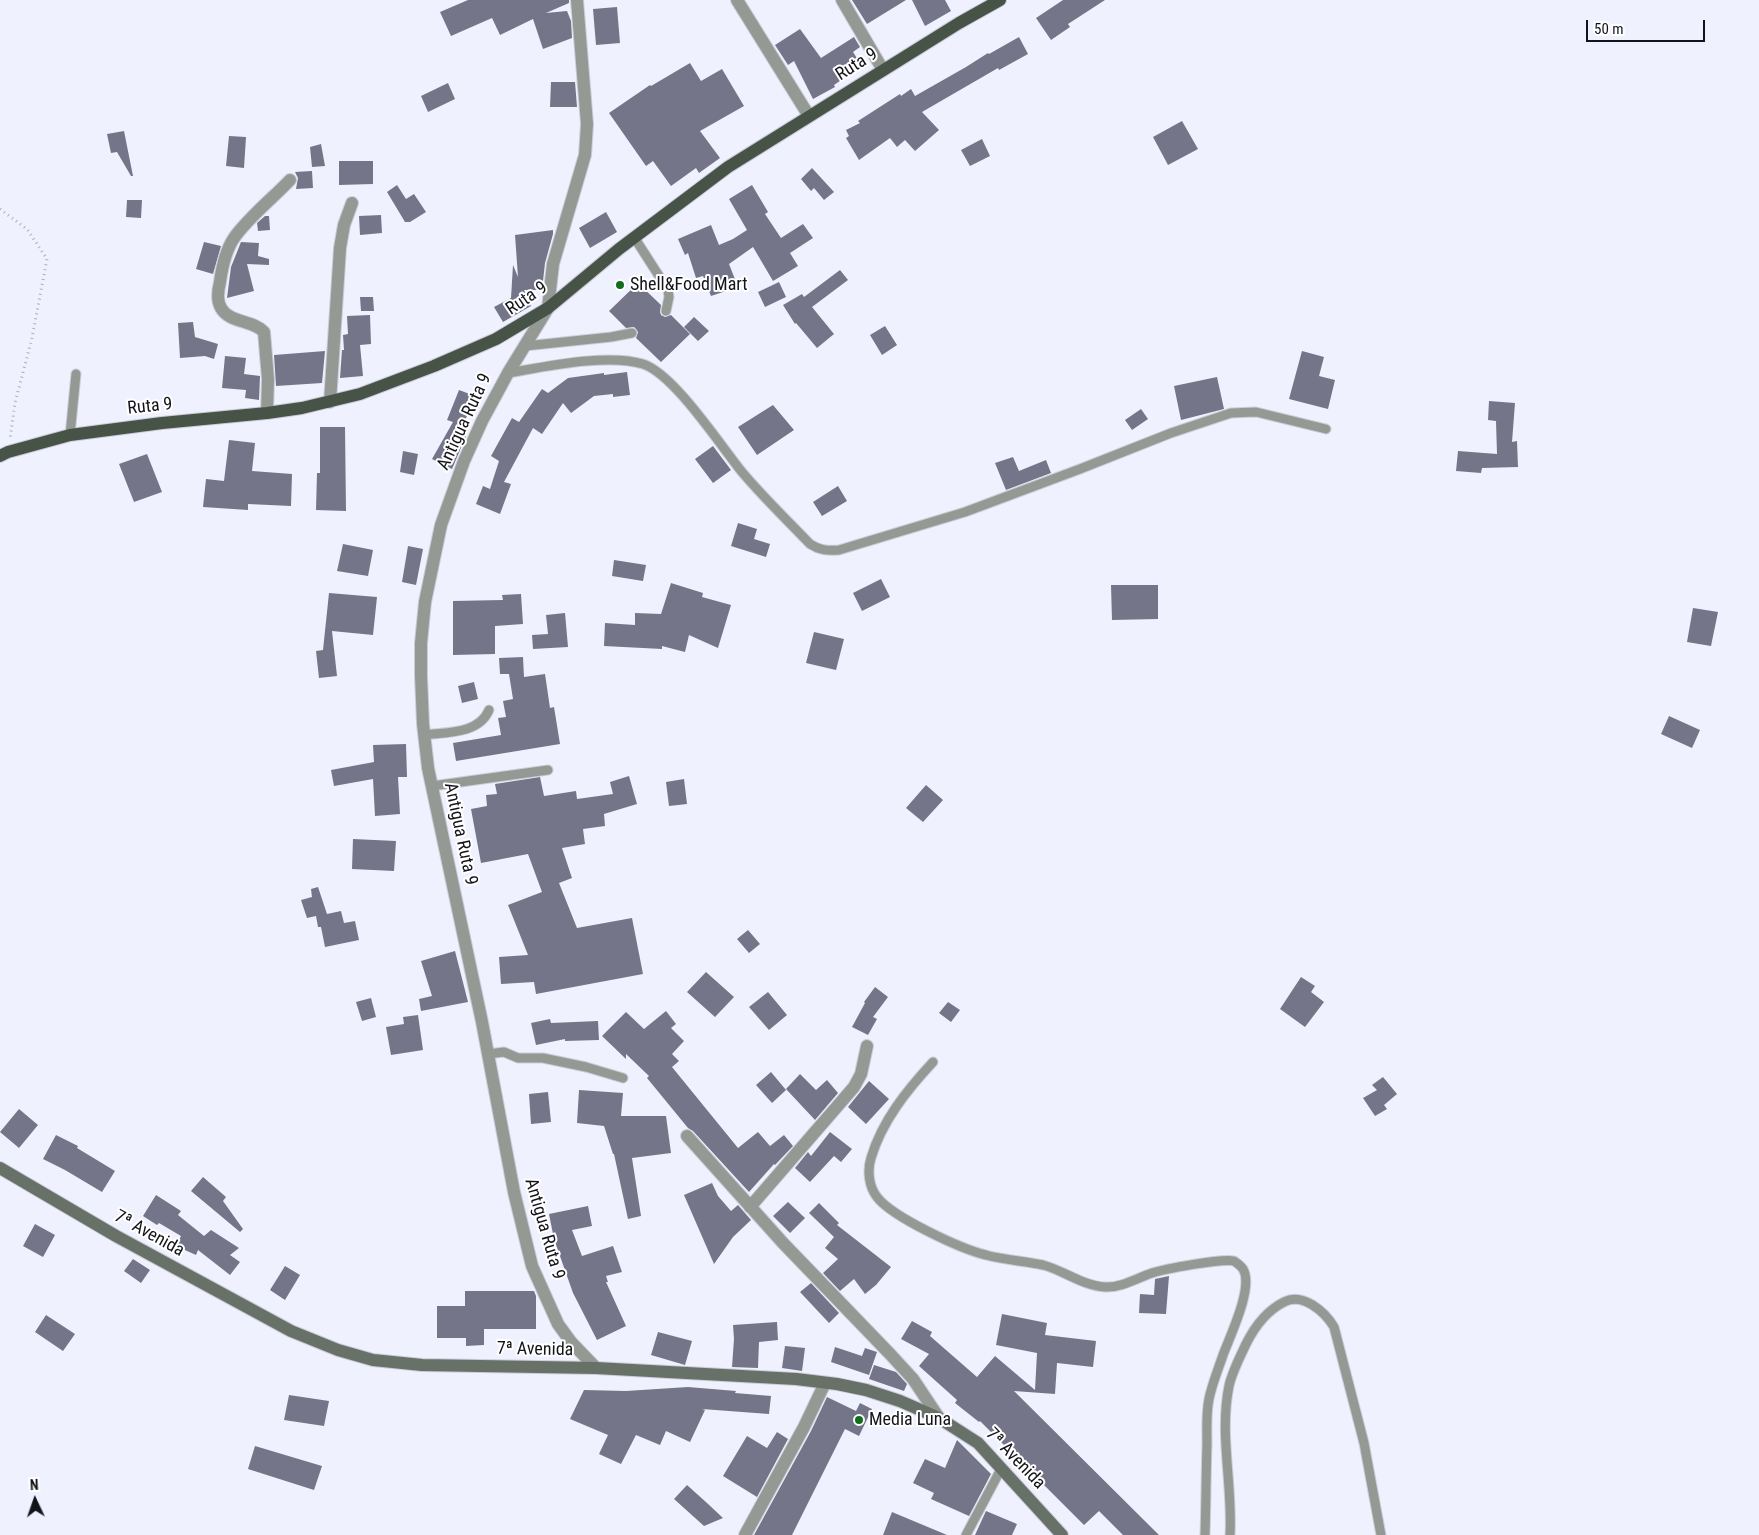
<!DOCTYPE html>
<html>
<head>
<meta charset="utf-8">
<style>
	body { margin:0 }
	#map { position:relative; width:1759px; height:1535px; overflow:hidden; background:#f0f1fe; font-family:"Roboto Condensed",sans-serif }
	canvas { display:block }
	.north { position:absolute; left:10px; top:1475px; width:50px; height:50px; -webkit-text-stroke:4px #fff; paint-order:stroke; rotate:357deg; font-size:14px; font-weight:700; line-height:20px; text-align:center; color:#13131a }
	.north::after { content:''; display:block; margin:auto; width:18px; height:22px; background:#13131a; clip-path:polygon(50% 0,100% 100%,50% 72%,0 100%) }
	.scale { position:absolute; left:1586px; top:20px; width:119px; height:22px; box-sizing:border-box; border:2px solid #13131a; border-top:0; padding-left:6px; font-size:15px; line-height:18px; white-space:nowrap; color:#13131a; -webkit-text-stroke:4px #fff; paint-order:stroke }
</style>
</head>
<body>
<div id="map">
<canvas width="1759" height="1535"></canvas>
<div class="north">N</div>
<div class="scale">50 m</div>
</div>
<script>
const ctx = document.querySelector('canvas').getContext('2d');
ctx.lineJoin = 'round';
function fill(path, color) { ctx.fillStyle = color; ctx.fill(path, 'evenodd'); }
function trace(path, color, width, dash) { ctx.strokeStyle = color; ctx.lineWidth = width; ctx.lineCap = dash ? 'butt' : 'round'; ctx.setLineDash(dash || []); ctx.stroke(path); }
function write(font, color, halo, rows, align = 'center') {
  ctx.font = font + ' "Roboto Condensed",sans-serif'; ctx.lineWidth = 4; ctx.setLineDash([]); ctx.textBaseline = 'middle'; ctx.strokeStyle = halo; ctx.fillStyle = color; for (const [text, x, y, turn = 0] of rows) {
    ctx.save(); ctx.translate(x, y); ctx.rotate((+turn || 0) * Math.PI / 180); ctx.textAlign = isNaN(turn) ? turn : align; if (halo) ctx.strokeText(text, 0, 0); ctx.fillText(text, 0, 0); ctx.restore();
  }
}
const building = new Path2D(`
	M468 0H569V3L546 13 567 11 571 21 572 38 543 49 533 19 500 35 492 18 451 36 440 12Z
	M852 0H906L867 24Z
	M912 0H945L951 11 925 26Z
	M1063 0H1105L1068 24 1070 27 1051 40 1036 18Z
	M617 7 620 43 596 45 593 9Z
	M800 29 821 58 854 37 860 47 853 52 862 66 834 85 835 87 813 99 794 61 788 65 775 45Z
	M1019 37 1028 54 999 70 998 68 922 112 939 130 915 151 905 140 897 147 890 138 859 160 846 138 849 136 846 130 860 123 858 121 900 94 901 96 911 89 915 96 966 67 988 53 989 54Z
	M690 63 701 81 722 69 744 106 700 131 720 158 699 173 696 168 671 186 653 161 646 166 609 113 650 85 651 86Z
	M551 82H575L577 107H550Z
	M448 83 455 99 428 112 421 96Z
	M1182 121 1198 149 1168 165 1153 137Z
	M124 131 133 176H131L117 152 111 153 107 134Z
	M229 136 246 137 244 168 226 166Z
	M982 139 990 156 970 166 961 150Z
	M321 144 325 166 312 167 310 147Z
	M339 161H373V184L339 185Z
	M812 168 834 192 824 200 814 188 811 191 801 179Z
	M312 171 313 188 296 189 298 178 295 172Z
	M397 185 406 199 414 194 426 212 410 222H405L387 192Z
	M752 185 768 212 765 214 781 238 803 224 813 238 790 253 798 266 773 281 753 247 729 264 738 287 711 296 703 276 696 278 688 253 685 255 678 239 711 225 719 245 733 239 747 230 729 199Z
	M127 200H142L141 218 126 217Z
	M606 212 617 232 590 248 579 228Z
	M381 215 382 233 360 235 359 216Z
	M265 216H269L270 230 258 231 257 223Z
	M553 230V234L545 263 542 290H524L531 306 503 322 494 307 511 298 513 265 518 277 515 235Z
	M204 242 221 246 213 274 196 269Z
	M241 242 259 243 258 256 269 259V265L247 264 254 291 227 298 231 267Z
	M840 270 848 280 812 307 834 334 817 348 796 323 795 324 783 305 802 294 804 297Z
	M779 282 786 297 765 307 758 292Z
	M638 283 661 305 660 312 661 315 665 317 671 315 690 334 661 362 636 338 638 332 636 329 634 327 626 328 609 311Z
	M360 297H373L374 311H361Z
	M370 315 371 344 360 345 363 376 340 378 342 350H344L343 335 348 334 347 316Z
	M694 317 709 331 698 341 684 327Z
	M193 322 195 337 218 344 214 359 205 356 180 358 178 323Z
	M885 326 897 345 882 355 870 335Z
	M325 351 322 383 276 386 274 355Z
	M1302 351 1324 357 1319 376 1335 380 1328 409 1289 399Z
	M225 356 246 358 244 374 260 376 259 400 245 398 246 390 222 388Z
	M627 372 630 395 613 397V394L594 396 571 413 563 403 542 434 533 428 504 482 511 484 500 514 476 504 483 486 490 489 499 461 491 456 512 418 519 422 542 389 548 393 568 378 604 373V375Z
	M1217 377 1224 409 1181 420 1174 386Z
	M459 390 475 396 460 433 466 436 452 469 432 459 453 422 447 420Z
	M1489 401 1515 403 1512 442 1517 441 1518 467 1482 468 1481 473 1456 471 1458 451 1497 454 1496 421 1488 420Z
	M773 405 794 430 757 455 738 427Z
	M1141 409 1148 419 1132 430 1125 420Z
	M320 427H345L346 511 316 510 317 473H320Z
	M229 440 255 443 252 471 292 474 291 506 248 504V510L203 507 206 479 224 481Z
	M713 446 731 470 713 483 695 459Z
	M403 451 418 454 414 475 400 472Z
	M147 454 162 492 134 502 119 464Z
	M1013 457 1019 471 1046 460 1051 473 1006 490 995 463Z
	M838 486 847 501 822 516 813 502Z
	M738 523 757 529 754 539 770 544 766 557 731 546Z
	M343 544 373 550 368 576 337 571Z
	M408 546 423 549 416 585 402 582Z
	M614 560 646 565 643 581 612 576Z
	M881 579 890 597 862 611 853 593Z
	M671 583 703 593 702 597 731 605 718 648 689 635 685 652 662 646V649L604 646 605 623 635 625V613L661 614Z
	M1111 585H1158V619L1112 620Z
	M329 593 377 597 373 635 332 631 337 676 319 678 316 651 323 650Z
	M521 594 523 624 495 626V654L453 655V601L503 600 502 595Z
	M1693 608 1718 612 1711 646 1687 642Z
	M565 613 568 647 533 649 532 635 548 634 546 615Z
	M814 632 844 639 836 670 806 663Z
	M523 657 524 677 545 674 550 708 554 707 560 744 456 761 453 743 501 735 498 718 506 717 503 701 513 699 509 674H500L499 658Z
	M474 682 478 699 462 703 458 686Z
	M1669 716 1700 730 1692 748 1661 734Z
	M406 744 407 777H398L400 814 375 816 373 779 334 786 331 770 374 762 373 745Z
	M629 776 637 804 604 814 605 826 583 829 585 844 562 848 572 878 559 883 577 928 632 918 643 974 536 994 534 982 501 984 499 957 528 955 508 905 542 892 528 854 481 863 471 809 487 806 486 795 497 794 495 784 540 777 544 796 576 791 577 799 613 794 610 782Z
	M684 779 687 804 669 806 666 782Z
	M926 785 943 800 923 822 906 808Z
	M353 839 396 841 394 871 352 869Z
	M318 887 327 914 341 911 344 923 355 921 359 940 325 947 321 927H318L316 916 307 918 301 900 312 897 311 889Z
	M748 930 760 944 749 953 737 939Z
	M455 951 468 1002 421 1011 419 999 432 996 421 961Z
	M706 972 734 997 715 1017 687 992Z
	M1301 977 1315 986 1311 992 1324 1002 1305 1027 1280 1009Z
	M875 987 888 997 873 1017 877 1019 868 1035 852 1027 865 1003 864 1002Z
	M768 992 787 1015 769 1030 749 1007Z
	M371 998 376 1017 362 1021 356 1002Z
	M948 1002 960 1010 951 1022 939 1013Z
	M666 1011 676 1024 671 1028 684 1041 672 1054 679 1061 672 1067 738 1148 758 1132 770 1146 784 1135 793 1146 775 1165 774 1164 749 1192 693 1131 688 1128 647 1078 649 1076 626 1054V1059L602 1036 626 1012 644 1029Z
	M418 1015 423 1050 391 1055 386 1027 404 1024 403 1017Z
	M550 1019 551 1023 598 1021 599 1040 565 1041V1039L536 1045 531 1023Z
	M771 1072 786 1090 772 1103 756 1085Z
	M800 1074 816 1090 827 1080 838 1093 815 1120 786 1089Z
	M1383 1077 1397 1094 1384 1105 1387 1109 1375 1116 1363 1098 1377 1090 1372 1085Z
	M869 1081 889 1099 866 1124 848 1107Z
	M579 1090 623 1093 621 1116H666L671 1153 632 1158 641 1216 628 1219 614 1154H613L604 1126 577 1123Z
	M548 1092 551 1122 531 1124 529 1094Z
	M19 1109 38 1125 19 1148 0 1132Z
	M830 1132 852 1149 841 1162 834 1156 810 1182 795 1168 808 1152 811 1156Z
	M56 1135 78 1146 77 1148 115 1171 102 1192 65 1170 43 1159Z
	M203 1177 226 1197 223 1201 243 1229 240 1232 191 1191Z
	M712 1183 718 1196 731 1211 738 1205 751 1220 733 1237 714 1264 684 1195Z
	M156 1195 181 1211 178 1215 204 1236 211 1230 239 1248 230 1255 240 1262 230 1275 198 1250 196 1255 176 1246 181 1236 159 1223 157 1225 143 1216Z
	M788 1202 805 1218 790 1233 773 1216Z
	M819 1203 839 1223 837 1225 891 1267 876 1285 865 1294 854 1279 840 1291 823 1273 838 1259 825 1248 834 1237 809 1213Z
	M588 1206 592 1226 572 1230 582 1256 613 1246 622 1272 606 1276 608 1282H606L626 1326 597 1340 573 1293 554 1239 549 1214Z
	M35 1224 55 1235 43 1257 23 1246Z
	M133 1259 150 1270 141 1283 124 1271Z
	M285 1266 300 1275 285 1300 270 1290Z
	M1169 1276 1166 1314 1139 1313 1140 1294 1154 1295 1155 1279Z
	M811 1283 839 1313 829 1323 800 1292Z
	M465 1291H534L536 1296V1329H484V1345L466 1346V1338H437V1306H465Z
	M1002 1314 1047 1323 1045 1335 1096 1341 1093 1367 1057 1363 1055 1394 1014 1391 1159 1535H1123L1099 1511 1084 1525 980 1421 979 1422 955 1403 957 1400 919 1366 929 1354 901 1339 912 1321 932 1332 930 1336 977 1377 995 1356 1035 1390 1037 1353 996 1345Z
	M46 1315 75 1334 63 1351 35 1332Z
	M777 1322 778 1340 759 1342 758 1368 732 1367 734 1339 733 1325Z
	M658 1332 692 1341 685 1365 651 1355Z
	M785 1346 805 1348 802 1371 782 1368Z
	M835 1347 862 1356 865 1348 877 1352 869 1375 831 1362Z
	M874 1365 896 1372 907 1384 904 1391 869 1379Z
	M688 1387 736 1391 735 1393 771 1396 769 1414 702 1409 705 1410 690 1442 666 1431 660 1445 636 1435 621 1464 599 1454 608 1435 570 1419 584 1390 626 1391Z
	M289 1395 329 1401 324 1426 284 1420Z
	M827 1397 856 1411 860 1403 872 1409 859 1436 845 1429 792 1535H754L811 1431Z
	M777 1432 788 1439 757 1497 723 1476 747 1436 767 1448Z
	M957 1440 991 1474 969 1516 931 1499 934 1493 913 1483 925 1459 945 1468Z
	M255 1446 322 1466 314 1490 248 1469Z
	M687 1485 707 1503 723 1518 704 1526 674 1499Z
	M986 1511 1017 1524 1012 1535H975Z
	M892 1512 947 1535H883Z`);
const path = new Path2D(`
	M0 209 27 229 47 259 32 338 15 403 10 439`);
const service = new Path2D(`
	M634 237 668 290 669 297 666 311
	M525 346 611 337 632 333
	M508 373C544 367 608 353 643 364 674 374 720 445 742 472 763 497 787 520 810 544 819 550 827 551 839 550L965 512 1080 469 1171 433 1231 413 1256 412 1326 429
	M70 435 76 374
	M424 735C447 732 479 734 489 710
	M432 786 548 770
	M488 1054 504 1052 518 1058H543L586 1067 623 1078
	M933 1062C907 1090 882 1121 871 1158 867 1171 869 1187 877 1197 892 1217 961 1249 986 1255 1004 1260 1024 1261 1043 1265 1063 1270 1083 1286 1105 1287 1121 1288 1137 1278 1152 1273 1165 1269 1222 1258 1234 1261 1237 1263 1241 1266 1243 1269 1254 1287 1230 1336 1223 1355 1218 1370 1212 1384 1209 1399 1206 1413 1207 1429 1207 1444 1206 1474 1206 1505 1205 1535
	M966 1535 1001 1469
	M1230 1535C1233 1486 1219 1435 1229 1386 1232 1372 1240 1357 1246 1344 1255 1326 1266 1311 1284 1302 1303 1292 1325 1312 1334 1327L1364 1443 1381 1535`);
const minor = new Path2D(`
	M577 0 587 124 585 155 553 264 548 308 508 373 482 421 464 461 441 525 425 602 421 643V676L423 724 428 768 482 1022 514 1192 532 1266 558 1324 571 1342 596 1368
	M737 0 809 116
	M842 0 883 70
	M330 402 340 248 344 225 352 203
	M267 413 268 379 264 332C253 320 229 323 221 308 216 300 218 290 220 282 222 267 226 250 234 238 248 218 273 198 290 180
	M687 1136 783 1243 890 1354 913 1379 939 1418
	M750 1207 854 1087 861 1074 867 1046
	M745 1535 804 1427 825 1383`);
const secondary = new Path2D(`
	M0 1168 116 1236 291 1331 338 1350 373 1360 422 1365 596 1368 796 1379 837 1384 866 1390 900 1401 939 1418 978 1443 1062 1535`);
const primary = new Path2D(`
	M0 456 8 452 70 435 162 423 267 413 302 408 360 394 434 366 496 339 548 308 619 249 728 167 959 23 1000 0`);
const markers = [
	[620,285,5,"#116e1b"],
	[859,1420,5,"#116e1b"]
];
const streetNames = [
	["Ruta 9",857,65,-32],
	["Ruta 9",527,299,-34],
	["Ruta 9",150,407,-6],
	["Antigua Ruta 9",465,422,-65],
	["Antigua Ruta 9",460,834,78],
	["Antigua Ruta 9",544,1229,74],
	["7ª Avenida",149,1234,29],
	["7ª Avenida",535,1350,1],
	["7ª Avenida",1015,1459,46]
];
const poiNames = [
	["Shell&Food Mart",630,285],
	["Media Luna",869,1420]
];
fill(building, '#747588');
trace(service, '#cdcdda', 11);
trace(minor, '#cdcdda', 14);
trace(secondary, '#cdcdda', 14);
trace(primary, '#cdcdda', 14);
trace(path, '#adaeb9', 3, [1, 4]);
trace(service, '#949a93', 9);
trace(minor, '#949a93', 12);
trace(secondary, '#677167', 12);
trace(primary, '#485348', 12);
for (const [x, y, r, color] of markers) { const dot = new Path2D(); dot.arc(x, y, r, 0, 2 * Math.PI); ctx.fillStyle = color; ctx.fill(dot); trace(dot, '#fff', 2); }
write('18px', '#13131a', '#fff', streetNames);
write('18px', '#13131a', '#fff', poiNames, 'left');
</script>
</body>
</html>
